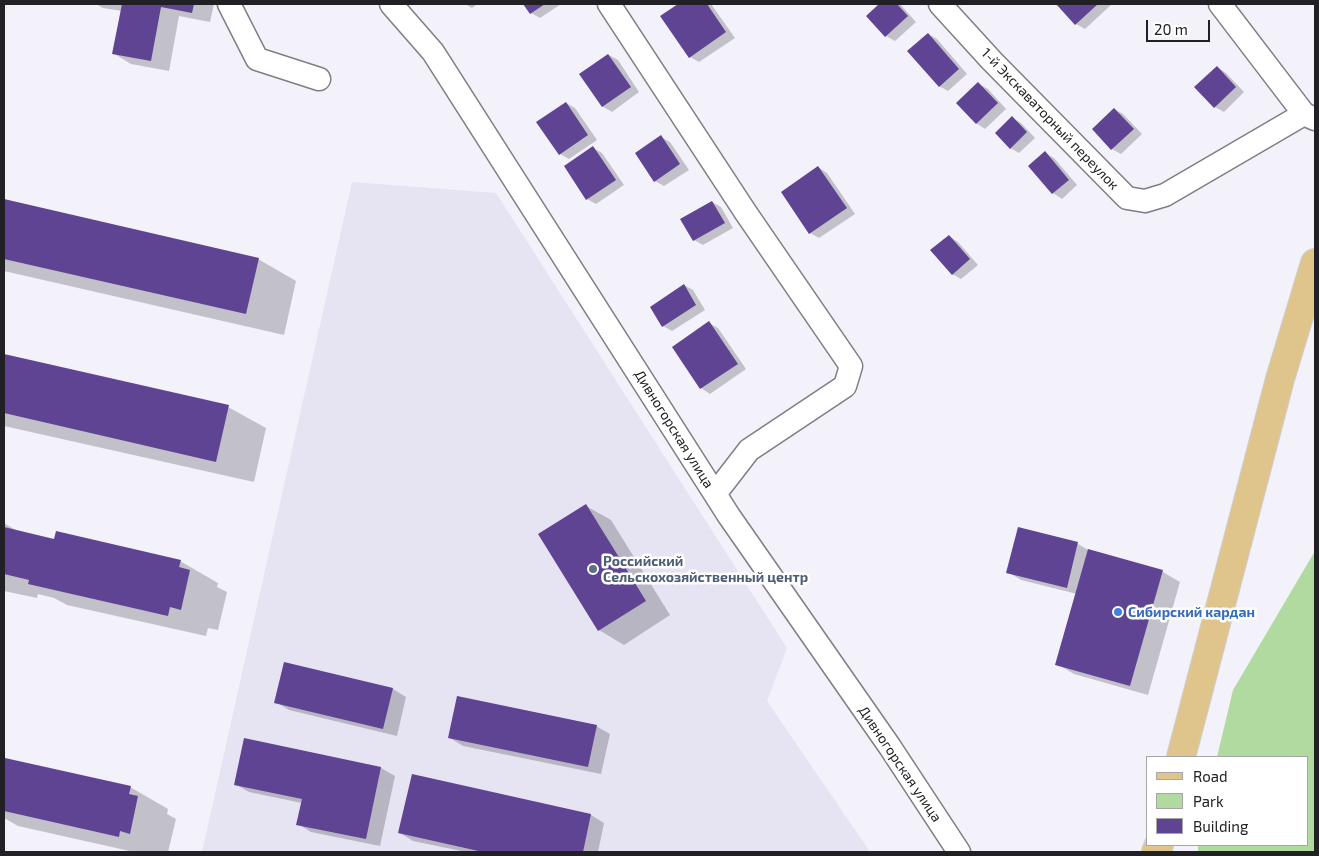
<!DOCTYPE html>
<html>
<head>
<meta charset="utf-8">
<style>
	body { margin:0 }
	#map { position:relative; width:1319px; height:856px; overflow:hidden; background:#f3f1fa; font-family:"Exo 2",sans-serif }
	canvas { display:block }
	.frame { position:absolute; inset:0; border:5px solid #212024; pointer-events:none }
	.legend { position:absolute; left:1146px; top:756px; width:162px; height:90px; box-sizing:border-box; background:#fff; border:1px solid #a6a6a7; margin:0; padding:6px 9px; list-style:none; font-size:15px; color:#212024 }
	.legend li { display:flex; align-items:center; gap:10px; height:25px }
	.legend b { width:25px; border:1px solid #a6a6a7 }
	.scale { position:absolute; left:1146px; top:20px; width:64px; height:22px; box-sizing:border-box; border:2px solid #212024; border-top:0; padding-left:6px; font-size:15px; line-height:18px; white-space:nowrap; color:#212024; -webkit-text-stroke:4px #fff; paint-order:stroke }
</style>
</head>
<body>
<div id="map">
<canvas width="1319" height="856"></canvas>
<div class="frame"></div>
<ul class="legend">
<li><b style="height:6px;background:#dfc58b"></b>Road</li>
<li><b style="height:14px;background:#b1daa1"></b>Park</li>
<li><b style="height:14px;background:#5e4492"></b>Building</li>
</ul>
<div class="scale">20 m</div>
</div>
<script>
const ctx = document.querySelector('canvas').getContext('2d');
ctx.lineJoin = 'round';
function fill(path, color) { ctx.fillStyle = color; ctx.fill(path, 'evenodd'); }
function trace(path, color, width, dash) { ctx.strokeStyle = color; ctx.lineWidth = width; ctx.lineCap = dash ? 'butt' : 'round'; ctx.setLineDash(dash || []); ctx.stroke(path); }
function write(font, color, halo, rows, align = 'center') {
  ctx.font = font + ' "Exo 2",sans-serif'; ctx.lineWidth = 5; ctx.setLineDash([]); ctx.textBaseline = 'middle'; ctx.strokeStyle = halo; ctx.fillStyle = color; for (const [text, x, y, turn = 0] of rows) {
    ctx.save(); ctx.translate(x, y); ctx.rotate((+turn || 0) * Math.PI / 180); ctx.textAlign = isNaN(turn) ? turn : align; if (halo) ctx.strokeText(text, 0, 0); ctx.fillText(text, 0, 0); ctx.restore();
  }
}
const built = new Path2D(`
	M352 182 496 193 787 648 767 701 870 852H202Z`);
const green = new Path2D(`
	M1315 551V852H1198V845H1308V757H1217L1233 690Z`);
const shadow = new Path2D(`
	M96 4H214L210 22 179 16 169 71 131 64 113 53 122 11 103 8Z
	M465 4H477L472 8Z
	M525 4H561L540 18 531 13Z
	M680 4H711L735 38 699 62 690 57 662 16Z
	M881 4H900L916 22 895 41 886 36 868 16Z
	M1057 4H1112L1085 29 1076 24Z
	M928 34 937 39 967 74 948 91 939 86Z
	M609 55 618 60 639 92 612 112 602 106Z
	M1217 67 1226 73 1244 92 1224 112 1215 107Z
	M979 84 988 89 1006 109 985 129 976 123Z
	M566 103 575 108 597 140 569 159 560 154Z
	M1114 109 1123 114 1142 134 1121 154 1112 149Z
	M1012 118 1021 123 1035 138 1019 153 1010 148Z
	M661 137 670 142 689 170 664 186 655 181Z
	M593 148 602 153 624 185 596 204 587 199Z
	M1045 153 1054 158 1077 185 1062 199 1053 193 1030 166Z
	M818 167 827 173 855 214 819 238 810 233Z
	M4 201 258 259 296 281 284 335 4 271Z
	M712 202 721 207 733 228 703 245 694 240Z
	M949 236 958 242 978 265 961 279 952 274Z
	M684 285 693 290 705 310 672 331 663 326Z
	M709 323 718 328 746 369 710 394 701 388 673 347Z
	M4 355 228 407 266 428 254 482 4 426Z
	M586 506 611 520 670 615 624 645 599 630Z
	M4 523 19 532 55 540 180 561 218 583 217 587 227 592 218 630 208 628 206 636 67 605 54 598 38 594 37 598 4 591Z
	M1018 529 1078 544 1090 551 1163 572 1180 582 1148 695 1074 674 1057 664 1077 594 1021 580 1008 572Z
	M393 689 406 697 397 736 289 710 276 702Z
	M596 726 610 734 601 774 463 746 450 738Z
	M245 740 381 768 395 776 380 846 311 832 298 824 302 803 249 792 235 784Z
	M6 760 130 787 168 809 167 814 176 819 168 852H134L18 826 4 818V766Z
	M413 776 591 815 604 823 598 852H466L413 841 400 833Z`);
const building = new Path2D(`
	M122 4H194L192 13 161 7 151 61 112 54Z
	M523 4H545L530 14Z
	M678 4H707L726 32 689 58 660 16Z
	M879 4H897L908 16 885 37 866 16Z
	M1056 4H1098L1075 25Z
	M928 33 959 69 939 87 907 51Z
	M608 54 631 87 602 107 579 74Z
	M1217 66 1236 87 1214 108 1194 87Z
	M978 82 998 103 976 124 956 103Z
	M566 102 588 135 559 155 536 122Z
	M1114 108 1134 129 1111 150 1092 129Z
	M1012 116 1027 132 1010 149 995 133Z
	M661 135 680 164 654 182 635 153Z
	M593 146 616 180 586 200 564 166Z
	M1045 151 1069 180 1052 194 1028 166Z
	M818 166 847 208 809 234 781 192Z
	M4 199 259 258 246 314 4 259Z
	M712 201 725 223 693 241 680 219Z
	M949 235 970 259 952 275 930 250Z
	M684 284 696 305 662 327 650 307Z
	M709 321 738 364 700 389 672 347Z
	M4 354 229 405 216 462 4 413Z
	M586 504 646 601 598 631 538 534Z
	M4 527 54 539 56 531 181 560 179 567 190 570 181 610 170 607 168 616 28 584 29 580 4 574Z
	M1018 527 1078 542 1067 588 1006 573Z
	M1088 549 1163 570 1130 686 1055 665Z
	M284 662 393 688 383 729 274 703Z
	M457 696 597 725 588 767 448 738Z
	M244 738 381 767 366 839 296 825 302 799 234 785Z
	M5 758 131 786 129 794 138 796 130 834 120 831 119 837 4 811Z
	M412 774 591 814 583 852H483L398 833Z`);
const minor = new Path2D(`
	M229 4 257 59 319 79
	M391 4 433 52 729 516 890 747 959 852
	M609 4 746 213 851 366 845 386 749 450 715 494
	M940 4 992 61 1127 198 1145 201 1165 195 1304 114 1315 119
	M1220 4 1304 114`);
const major = new Path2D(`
	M1181 757 1280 379 1315 263
	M1156 852 1159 845`);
const markers = [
	[593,569,5,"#5c6f8a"],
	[1118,612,5,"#3f7fe0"]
];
const streetNames = [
	["1-й Экскаваторный переулок",1050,119,46],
	["Дивногорская улица",674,429,58],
	["Дивногорская улица",900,764,56]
];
const serviceNames = [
	["Российский",603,561],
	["Сельскохозяйственный центр",603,577]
];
const shopNames = [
	["Сибирский кардан",1128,612]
];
fill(built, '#e6e3f3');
fill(green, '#b1daa1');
fill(shadow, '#0003');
fill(building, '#5e4492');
trace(minor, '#7f7d85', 25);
trace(major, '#cececf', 30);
trace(minor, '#fff', 22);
trace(major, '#dfc58b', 28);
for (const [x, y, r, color] of markers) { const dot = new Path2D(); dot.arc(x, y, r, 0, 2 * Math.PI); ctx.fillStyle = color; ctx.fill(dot); trace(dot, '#fff', 2); }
write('14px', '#212024', '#fff', streetNames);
write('bold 14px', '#4e5e75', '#fff', serviceNames, 'left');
write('bold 14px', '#366cbe', '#fff', shopNames, 'left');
</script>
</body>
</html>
